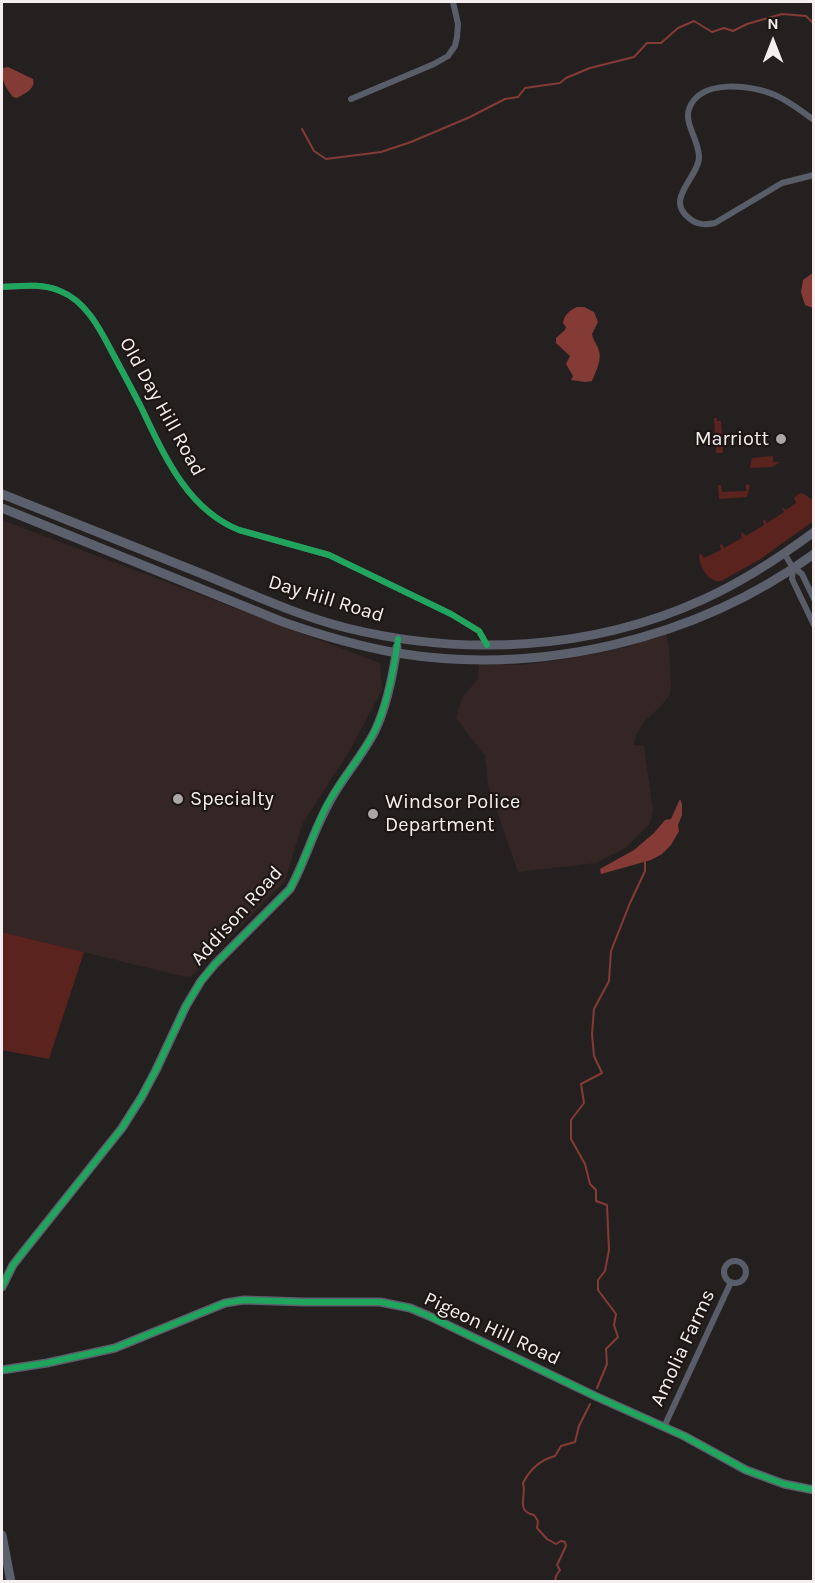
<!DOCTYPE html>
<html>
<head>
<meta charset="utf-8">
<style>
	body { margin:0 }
	#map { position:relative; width:815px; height:1583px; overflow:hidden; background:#252020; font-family:Karla,sans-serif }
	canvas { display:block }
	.frame { position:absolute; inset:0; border:3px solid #f5f0ef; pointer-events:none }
	.north { position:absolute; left:743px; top:12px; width:60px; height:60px; -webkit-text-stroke:4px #1d1615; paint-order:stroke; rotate:0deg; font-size:16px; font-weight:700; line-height:24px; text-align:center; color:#f5f0ef }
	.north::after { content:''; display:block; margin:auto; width:21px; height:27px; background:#f5f0ef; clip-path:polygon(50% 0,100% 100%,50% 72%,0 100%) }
</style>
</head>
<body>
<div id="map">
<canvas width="815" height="1583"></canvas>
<div class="frame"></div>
<div class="north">N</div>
</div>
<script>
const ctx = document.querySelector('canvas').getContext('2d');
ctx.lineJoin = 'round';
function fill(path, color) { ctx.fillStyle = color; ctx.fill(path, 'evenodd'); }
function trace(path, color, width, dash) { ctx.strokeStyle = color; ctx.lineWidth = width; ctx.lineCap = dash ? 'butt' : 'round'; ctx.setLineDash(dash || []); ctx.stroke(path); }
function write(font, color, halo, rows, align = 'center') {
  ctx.font = font + ' Karla,sans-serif'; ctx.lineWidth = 4.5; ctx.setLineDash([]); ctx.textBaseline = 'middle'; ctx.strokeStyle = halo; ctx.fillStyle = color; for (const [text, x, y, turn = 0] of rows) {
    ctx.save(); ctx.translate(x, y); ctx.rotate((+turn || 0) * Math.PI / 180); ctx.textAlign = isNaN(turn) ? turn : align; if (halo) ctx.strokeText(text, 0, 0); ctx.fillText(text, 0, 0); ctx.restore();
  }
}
const built = new Path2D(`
	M2 520 380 663 382 690 350 750 302 825 285 881 191 977 177 975 2 932Z
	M666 633 669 648 671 683 670 694 662 705 645 721 636 735 634 745 644 746 653 810 650 824 625 848 596 863 518 872 488 785 485 756 456 718 462 698 478 679 479 663 520 665 568 659 627 647Z`);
const green = new Path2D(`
	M714 418H717V421H721L723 453H716Z
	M773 456V462H780L772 467 750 468 752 458Z
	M746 484 750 485 747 497 719 499 718 485H721L722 492 746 491Z
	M800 493 804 494 813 500V521L812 522 759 560 721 581C708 583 699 566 699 554L702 555 704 558 721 550 720 545 722 544 724 548 742 538 741 534 742 532 746 536 764 525 763 520H765L767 523 784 512 782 507 786 510 796 503 794 498Z
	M2 932 84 952 49 1059 2 1050Z`);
const water = new Path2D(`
	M8 67 33 79C36 89 25 93 17 98L13 97C6 89 0 78 3 68Z
	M813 273V308L805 305 801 292 803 280Z
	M577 307H584L594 312 598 322 592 334C593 340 596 343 598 348 603 359 596 370 592 381L585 382 571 380 573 376 566 364 570 356 556 343V338L565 330 566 327 563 323C564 315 570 310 577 307Z
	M680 799 682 804V815L678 825 679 831 671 845 662 854 651 860 601 874 600 869 634 850 654 833 665 820 671 819Z`);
const stream = new Path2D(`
	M302 129 314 151 326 159 381 152 411 142 470 117 505 99 518 97 525 88 560 83 566 78 590 68 634 57 647 43H661L678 28 694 21 712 32 724 28 733 31 747 24 782 14 806 16 814 24
	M597 1388 607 1364 606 1349 618 1337 614 1325 616 1314 598 1290V1280L605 1271 609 1250 607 1205 596 1201V1190L590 1184 585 1164 571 1139V1120L584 1103 581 1084 602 1073 594 1056 592 1034 594 1009 609 981 611 951 630 903 645 871V860
	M555 1582 556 1576 560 1570 557 1565 566 1546 565 1542 561 1541 556 1544 547 1539 537 1528 538 1521 534 1515C515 1511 527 1496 523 1483 530 1469 540 1460 555 1456L561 1446 575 1442 579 1426 590 1404`);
const street = new Path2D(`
	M351 99 434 64 448 56 455 46 457 37 458 24 453 2
	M814 120C801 111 789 101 775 95 752 85 700 78 689 109 684 124 699 140 699 157 699 177 664 199 689 218 697 225 705 225 715 223L782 183 814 175
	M2 287C20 286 42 283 60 291 86 301 100 329 112 352 122 371 132 389 142 409 164 455 187 509 239 530L329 555 451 614 479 631 487 645
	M784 553 793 568 798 571 802 574 814 599
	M793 569 792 579 814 625
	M724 1272a11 11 0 1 1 22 0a11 11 0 1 1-22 0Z
	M664 1427 731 1282`);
const secondary = new Path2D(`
	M2 494C66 520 131 545 195 571 245 591 295 615 347 628 464 657 592 650 702 600 742 582 779 558 814 532
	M2 508 283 622C320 635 358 646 397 653 540 676 696 640 814 554
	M2 1287 13 1265 24 1251 122 1128 141 1098 156 1070 186 1006 201 981 215 964 290 889C305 862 313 832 328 805 341 779 362 757 375 731 387 706 393 675 397 647
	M2 1370 47 1363 115 1348 225 1303 244 1300 304 1302H380L410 1308 429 1316 595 1396 684 1436 746 1470 784 1484 814 1490
	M2 1535 11 1582`);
const cycleway = new Path2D(`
	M2 287C20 286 42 283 60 291 86 301 100 329 112 352 122 371 132 389 142 409 164 455 187 509 239 530L329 555 451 614 479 631 487 645
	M2 1287 13 1265 24 1251 122 1128 141 1098 156 1070 186 1006 201 981 215 964 290 889C305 862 313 832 327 805 341 779 361 758 374 732 388 704 394 669 398 639
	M2 1370 47 1363 115 1348 225 1303 244 1300 304 1302H380L410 1308 429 1316 595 1396 684 1436 746 1470 784 1484 814 1490`);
const markers = [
	[781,439,6,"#aca7a7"],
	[178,799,6,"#aca7a7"],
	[373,814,6,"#aca7a7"]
];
const streetNames = [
	["Old Day Hill Road",162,407,61],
	["Day Hill Road",326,599,17],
	["Addison Road",237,916,-48],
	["Pigeon Hill Road",492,1329,25],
	["Amolia Farms",683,1348,-65]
];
const poiNames = [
	["Marriott",769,439,"right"],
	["Specialty",190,799],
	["Windsor Police",385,802],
	["Department",385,825]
];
fill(built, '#332624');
fill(green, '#5b231e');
fill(water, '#853b35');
trace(stream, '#853b35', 2);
trace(street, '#585d68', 6);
trace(secondary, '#5b606c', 9);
trace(cycleway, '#20a55d', 6);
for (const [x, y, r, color] of markers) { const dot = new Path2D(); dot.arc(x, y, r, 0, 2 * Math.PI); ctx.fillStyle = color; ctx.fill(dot); trace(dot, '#1d1615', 2); }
write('20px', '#f5f0ef', '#1d1615', streetNames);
write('20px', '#f5f0ef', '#1d1615', poiNames, 'left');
</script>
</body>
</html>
